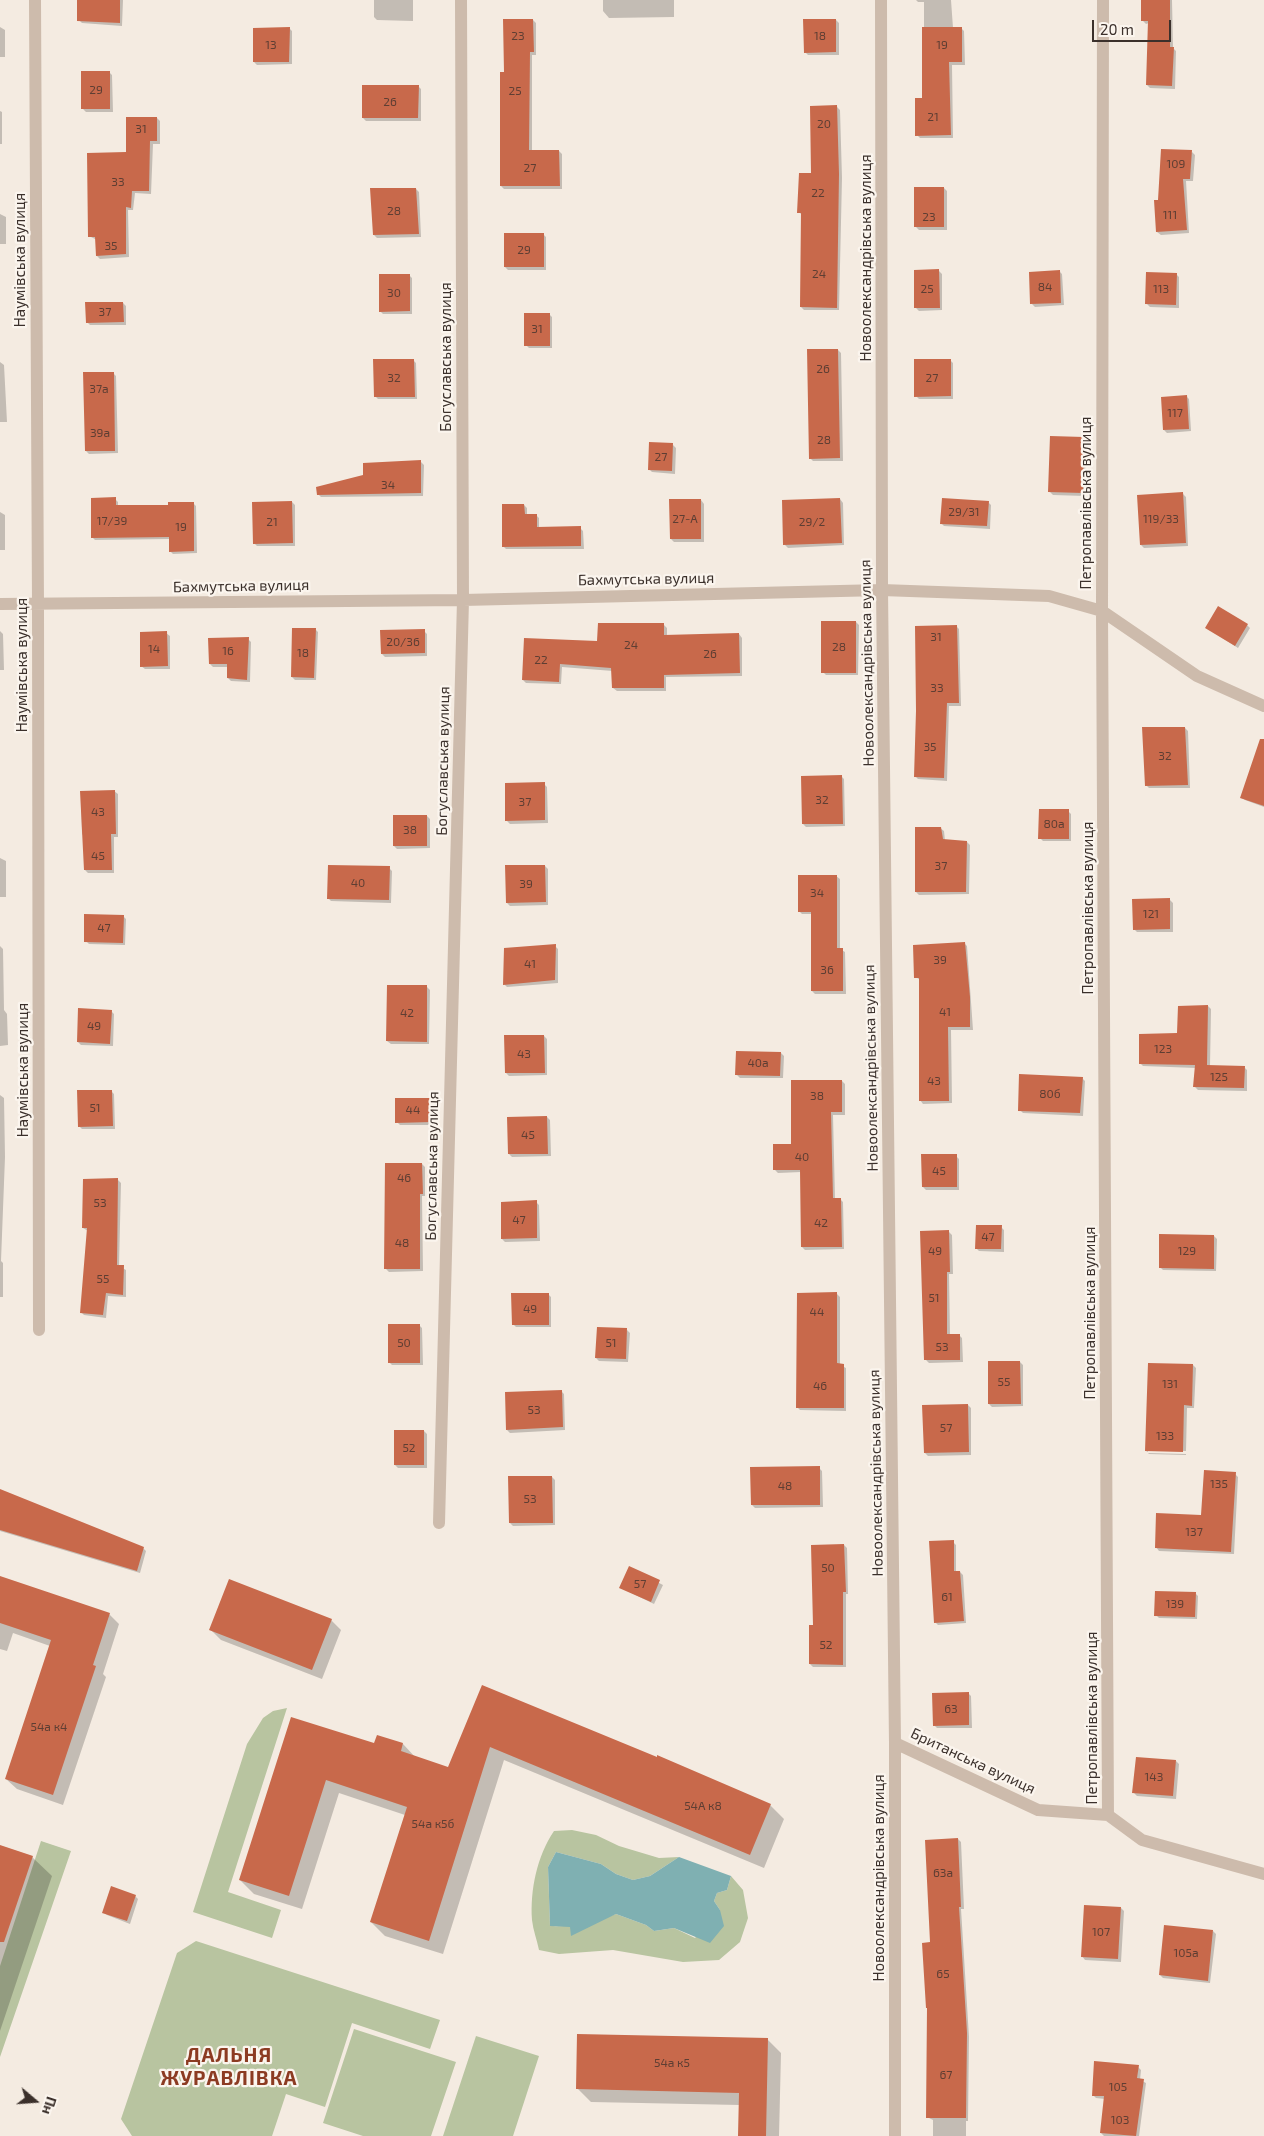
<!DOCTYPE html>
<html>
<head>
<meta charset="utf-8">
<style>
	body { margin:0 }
	#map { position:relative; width:1264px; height:2136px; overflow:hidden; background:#f4ebe1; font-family:"Exo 2",sans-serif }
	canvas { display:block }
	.north { position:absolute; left:10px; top:2076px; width:50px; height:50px; -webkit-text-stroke:4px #fbf5ee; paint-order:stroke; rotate:108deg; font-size:14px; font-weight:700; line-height:20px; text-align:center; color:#3b302b }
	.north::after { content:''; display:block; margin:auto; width:18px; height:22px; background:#3b302b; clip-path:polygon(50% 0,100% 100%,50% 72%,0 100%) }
	.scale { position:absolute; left:1092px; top:20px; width:79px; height:22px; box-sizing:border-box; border:2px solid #3b302b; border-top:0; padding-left:6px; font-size:15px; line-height:18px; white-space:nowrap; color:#3b302b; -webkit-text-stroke:4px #fbf5ee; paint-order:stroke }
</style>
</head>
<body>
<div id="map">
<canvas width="1264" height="2136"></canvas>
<div class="north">Пн</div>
<div class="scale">20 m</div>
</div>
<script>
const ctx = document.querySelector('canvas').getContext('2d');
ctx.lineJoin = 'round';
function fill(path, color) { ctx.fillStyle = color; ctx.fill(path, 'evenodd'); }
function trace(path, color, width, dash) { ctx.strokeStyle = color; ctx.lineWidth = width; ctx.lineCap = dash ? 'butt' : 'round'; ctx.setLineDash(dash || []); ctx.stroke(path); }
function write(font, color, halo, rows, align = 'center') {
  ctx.font = font + ' "Exo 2",sans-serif'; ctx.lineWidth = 4.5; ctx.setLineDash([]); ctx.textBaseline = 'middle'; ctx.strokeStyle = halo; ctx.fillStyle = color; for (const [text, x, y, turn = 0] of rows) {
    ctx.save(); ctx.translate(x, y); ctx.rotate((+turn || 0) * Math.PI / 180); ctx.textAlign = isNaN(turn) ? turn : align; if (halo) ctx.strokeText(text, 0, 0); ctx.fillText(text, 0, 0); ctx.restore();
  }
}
const green = new Path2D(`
	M287 1708 228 1892 281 1910 272 1938 193 1912 247 1744 263 1718 273 1711Z
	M572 1830 596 1835 619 1846 659 1858 679 1857 650 1876 633 1880 616 1874 601 1864 556 1852 548 1867 550 1926C574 1927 594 1922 616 1914L646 1925 654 1931 674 1928 695 1938 720 1910 714 1901 717 1893 727 1890 731 1876 743 1890 748 1918 740 1942 719 1960 683 1962 613 1950 559 1954 539 1950C537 1940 533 1930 532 1920 530 1890 537 1856 554 1831Z
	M41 1841 71 1851 0 2057V1966Z
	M196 1941 440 2020 430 2049 352 2023 325 2107 286 2094 272 2136H132L121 2119 177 1953Z
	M354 2029 456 2062 431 2136H363L323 2123Z
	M476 2036 539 2056 513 2136H443Z`);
const water = new Path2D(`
	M556 1852 601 1864 616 1874 633 1880 650 1876 679 1857 731 1876 727 1890 717 1893 714 1901 720 1910 724 1926 710 1943 674 1928 654 1931 646 1925 616 1914 571 1936 570 1927 550 1926 548 1867Z`);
const shadow = new Path2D(`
	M78 0H123L122 26 82 23 79 20Z
	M374 0H413V21L377 20 374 17Z
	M603 0H674V17L609 18 603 11Z
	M916 0H951L953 28H961L964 31 965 65H952L953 138H920L917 135 924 99V2H918Z
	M1142 0H1172L1173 48 1176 51 1175 89 1150 88 1147 85 1149 23 1146 24 1142 20Z
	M533 20 536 23V55H532V151H559L562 154V189H504L501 186 505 73Z
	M836 20 839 23V55H808L805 52Z
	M0 27 5 30V57H0Z
	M289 28 292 31V64L257 65 254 62Z
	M109 72 112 75 113 112H86L83 109Z
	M418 86 421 89V121H366L363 118Z
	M837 107 840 110 842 178 839 310H804L801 307 802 215 799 212Z
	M0 111 2 112V144H0Z
	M157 118 160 121V144H153L151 194 135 193 133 210H128L129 257 100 259 97 256V240L89 236 127 153Z
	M1192 152 1195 155 1193 181H1186L1189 233 1161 235 1157 232 1159 201Z
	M944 188 947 191V230H919L916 227Z
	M416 189 419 192 421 237 377 238 374 235Z
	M0 214 6 217V244H0Z
	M543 234 546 237V270H508L505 267Z
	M939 271 942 274V310L919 311 916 308Z
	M1059 271 1062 274 1064 305 1035 307 1032 304Z
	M1176 274 1179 277V308L1150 307 1147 304Z
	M409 275 412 278V314H383L380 311Z
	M123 303 126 306V325H90L87 322Z
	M549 314 552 317V348H529L526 345Z
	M838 350 841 353 843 461H813L810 458Z
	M413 360 416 363 417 399H378L375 396Z
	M950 360 953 363V399H919L916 396Z
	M0 362 4 365 7 422H0Z
	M113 373 116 376 118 453 89 454 86 451Z
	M1186 396 1189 399 1191 431 1167 433 1164 430Z
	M1083 438 1086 441 1085 496 1053 495 1050 492Z
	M673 445 676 448 675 474 652 472 649 469Z
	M421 462 424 465 423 496 321 497 318 494Z
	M1183 494 1186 497 1188 546 1144 548 1141 545Z
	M115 499 118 502V507L170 506 193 503 196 506 197 553 173 554 170 551V539L95 540 92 537Z
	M840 499 843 503 844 545 788 548 784 544Z
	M701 500 704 504V542H674L671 539Z
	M292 502 295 505V546H257L254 543Z
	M988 502 991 505 990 529 944 526 941 523Z
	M524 505 527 508V515H536L539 518V528H580L583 531 584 549H506L503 546Z
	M0 512 5 515V550H0Z
	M856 622 859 625 858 675H826L823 672Z
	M664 625 667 628V636L739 634 742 638V676L666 677V691H617L613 688V671L562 667 561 684 526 683 523 680 599 643Z
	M1247 625 1250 628 1238 648 1210 630Z
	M956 626 959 629 961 706H949L947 781 918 779 915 776Z
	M315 629 318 632 316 680H295L292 677Z
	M0 631 3 634 4 670H0Z
	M424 631 427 634V656L385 657 382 654Z
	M166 633 170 636V669H145L141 666Z
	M248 639 251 642 250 682 231 681 228 678V667H213L210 664Z
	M1185 728 1188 731 1190 788H1149L1146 785Z
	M1264 767V807L1245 800 1242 797Z
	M841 776 844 779 845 826 806 827 803 824Z
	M544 784 547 787 548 823 510 824 507 821Z
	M114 791 118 794V837H114V873H88L85 870 84 836 82 834 81 792Z
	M1068 811 1071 814V841H1043L1040 838Z
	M427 816 430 819V848L397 849 394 846Z
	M940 828 944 831 945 841 967 842 970 845 969 894 919 895 916 892Z
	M0 858 6 861V897H0Z
	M545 866 548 869V905L510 906 507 903Z
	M389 868 392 871 391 903 331 901 328 898Z
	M836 876 840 879V949L845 952 846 994H815L812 991V914H802L799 911Z
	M1170 900 1173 903V932H1137L1134 929Z
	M123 916 126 919 125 945 89 944 86 941Z
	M964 943 967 946 973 1030H951L952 1103 923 1104 920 1100V980L916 977Z
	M0 946 3 949 4 1010 7 1014 8 1045 0 1046Z
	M555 946 558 949V983L507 987 504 984Z
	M427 987 430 990 429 1044H391L387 1041Z
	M1208 1006 1211 1009 1210 1066 1244 1067 1247 1070V1091L1198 1090 1195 1087 1196 1068 1143 1066 1140 1063 1179 1034Z
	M111 1011 114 1014 113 1046 81 1045 78 1042Z
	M544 1036 547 1039V1075L509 1076 506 1073Z
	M781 1053 784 1056 783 1078H740L737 1075Z
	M1082 1078 1085 1081 1083 1116 1023 1113 1020 1110Z
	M842 1081 845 1084V1115H833L835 1199H840L843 1202 844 1249 805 1250 802 1247 801 1172 778 1173 775 1170Z
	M111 1091 114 1094 115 1129H82L79 1126Z
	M0 1095 4 1098 5 1157 1 1261 3 1263V1297H0Z
	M431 1099 434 1102V1125H400L397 1122Z
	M547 1117 550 1120 551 1156 512 1157 509 1154Z
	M956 1156 959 1159V1190H926L923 1187Z
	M422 1164 425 1167V1196H422L423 1271 389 1272 386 1269Z
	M118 1180 121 1183 119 1266 126 1270V1297L108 1296 106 1318 84 1315 81 1312 88 1231 83 1228Z
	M536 1202 539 1205 540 1241 505 1242 502 1239Z
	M1001 1227 1004 1230V1252L979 1251 976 1248Z
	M949 1232 952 1235 953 1274H949L950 1336 959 1335 962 1338 963 1362 929 1363 926 1360Z
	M1214 1236 1217 1239 1216 1271 1163 1270 1160 1267Z
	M548 1294 551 1297V1327H516L513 1324Z
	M837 1294 840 1297V1365L846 1368V1411L800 1410 797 1407Z
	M419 1325 422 1328 423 1365H392L389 1362Z
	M627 1330 630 1333 628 1362 599 1361 596 1358Z
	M1020 1362 1023 1365V1406L992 1407 989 1404Z
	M1193 1365 1196 1368 1194 1408H1187L1186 1451 1148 1450V1452L1146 1451Z
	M561 1391 564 1394 565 1430 510 1433 507 1430Z
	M968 1405 971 1408V1455L928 1456 925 1453Z
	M424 1431 427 1434V1468H398L395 1465Z
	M1148 1453 1186 1454V1455L1149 1454Z
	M819 1468 822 1471 823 1507 755 1508 752 1505Z
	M1235 1474 1238 1477 1234 1554 1159 1551 1156 1547 1202 1516Z
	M552 1477 555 1480V1525L513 1526 510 1523Z
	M0 1490 143 1548 146 1551 140 1573 0 1531Z
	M953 1542 956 1545V1572H960L963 1575 966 1623 938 1625 935 1622Z
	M844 1545 847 1548 848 1594H846V1667H813L810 1664 814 1626Z
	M630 1568 663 1585 654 1604 621 1588Z
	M0 1577 109 1614 119 1624 103 1674 106 1677 63 1805 17 1789 6 1779 50 1646 13 1633 7 1651 0 1649Z
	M1195 1593 1198 1596 1197 1619 1159 1618 1156 1615Z
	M331 1620 341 1630 322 1679 221 1640 211 1630Z
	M483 1686 770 1805 784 1819 764 1868 504 1760 443 1954 385 1936 371 1922 405 1815 339 1793 302 1909 254 1894 240 1880 292 1718 375 1745 403 1744 416 1758 449 1768Z
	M968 1693 971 1696 972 1728H937L934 1725Z
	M1176 1761 1179 1764 1176 1799 1137 1796 1134 1793Z
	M958 1839 961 1842 964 1909H961L969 2037 968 2121H966V2136H933V2120L927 2117 931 1943Z
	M0 1846 32 1857 52 1876 0 2031Z
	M135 1896 138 1899 130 1924 107 1915 104 1912Z
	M1121 1908 1124 1911 1121 1962 1085 1960 1082 1956Z
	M1213 1931 1216 1934 1210 1983 1163 1978 1160 1975Z
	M767 2039 781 2053 779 2136H739L740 2105 591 2102 577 2088Z
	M1138 2067 1141 2070 1140 2080 1146 2083 1139 2136H1104L1101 2133 1105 2099 1096 2098 1093 2095Z`);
const building = new Path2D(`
	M77 0H120V23L77 21Z
	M1141 0H1170V47H1174L1172 86 1146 85 1148 21H1141Z
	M503 19H533L534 52H530L529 150H559L560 186H500V72H504Z
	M803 19H836V52L804 53Z
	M290 27 289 62H253V28Z
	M922 27H962V62H949L951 135 915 136V98H922Z
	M81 71H110V109H81Z
	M362 85H419L418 118H362Z
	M837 105 839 174 837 308 800 307 801 213H797L799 173H811L810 106Z
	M126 117H157V141H150L149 191H132L131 208 126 207V254L96 256 95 237H88L87 153 126 152Z
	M1161 149 1192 150 1190 179H1183L1187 230 1156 232 1154 200H1158Z
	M914 187H944V227H914Z
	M370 188H416L419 234 373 235Z
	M504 233H544V267H504Z
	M939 269 940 308H914V270Z
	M1060 270 1061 303 1030 304 1029 272Z
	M1146 272 1177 273 1176 305 1145 304Z
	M379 274H410V311L379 312Z
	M85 302H123L124 322 86 323Z
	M524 313H550V346H524Z
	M807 349H838L840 458 809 459Z
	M373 359H414L415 397H374Z
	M914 359H951V396L914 397Z
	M83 372H114L115 451H85Z
	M1187 395 1189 429 1163 430 1161 397Z
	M1050 436 1084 437 1083 493 1048 492Z
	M649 442 673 443 672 471 648 470Z
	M421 460V493L317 495 316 487 363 475V463Z
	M1183 492 1186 543 1140 545 1137 495Z
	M116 497V505H168V502H194V551L169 552V537L91 538V498Z
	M840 498 842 543 783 545 782 500Z
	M942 498 989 501 987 526 940 524Z
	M669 499H701V539H670Z
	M292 501 293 543 253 544 252 502Z
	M502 504H524L525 514H537V527L581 526V546L502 547Z
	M1218 606 1248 624 1235 646 1205 628Z
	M821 621H856V673H821Z
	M598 623H664V635L739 633 740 673 664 675V688H612L611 668 560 664 559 682 522 680 524 638 597 641Z
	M957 625 959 703H947L944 778 914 777 916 711 915 626Z
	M292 628H316L314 678 291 677Z
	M425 629V653L381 654 380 630Z
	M167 631 168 666 140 667V632Z
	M249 637 247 680 227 678V664H209L208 638Z
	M1142 727H1185L1188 785 1145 786Z
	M1260 739H1264V806L1240 798Z
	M842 775 843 824H802L801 776Z
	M545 782V820L505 821V783Z
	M115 790 116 834H111L112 870H84L80 791Z
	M1039 809H1069V839H1038Z
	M393 815H427V846H393Z
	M915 827H941L943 839 967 841 966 892H915Z
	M328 865 390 866 389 900 327 899Z
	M505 865H545L546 902 506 903Z
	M798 875H837V948H843V991H811V912H798Z
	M1170 898V929L1133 930 1132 899Z
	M84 914 124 915 123 943 84 942Z
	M965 942 970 997V1027H948L949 1101H919V978H914L913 945Z
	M556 944 555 980 503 985 504 948Z
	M387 985H427V1042L386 1041Z
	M1208 1005 1207 1065 1245 1066 1244 1088 1193 1087 1195 1065 1139 1064V1034L1177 1033 1178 1006Z
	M78 1008 112 1010 110 1044 77 1042Z
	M504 1035H544L545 1073H505Z
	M736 1051 781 1052 780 1076 735 1075Z
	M1019 1074 1083 1077 1080 1113 1018 1111Z
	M791 1080H842V1112H831L833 1198H841L842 1247H801L800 1170H773V1144H791Z
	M77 1090H112L113 1126 78 1127Z
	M395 1098H431L432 1122 395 1123Z
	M547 1116 548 1154H508L507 1117Z
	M921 1154H957V1187H922Z
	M385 1163H422L423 1194H420V1269H384Z
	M118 1178 117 1265H124L123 1295 106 1293 103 1315 80 1313 87 1228H82L83 1179Z
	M537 1200V1238L501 1239V1202Z
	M976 1225H1002L1001 1249H975Z
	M949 1230 950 1272H947V1334H960V1360H924L920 1231Z
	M1159 1234 1214 1235V1269L1159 1268Z
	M837 1292V1363L844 1364V1408H796L797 1293Z
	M511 1293H549V1325H512Z
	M388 1324H420V1363H388Z
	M597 1327 627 1328 626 1359 595 1358Z
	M988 1361H1020L1021 1404H988Z
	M1148 1363 1193 1364 1192 1406 1184 1405 1183 1452 1145 1451Z
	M562 1390 563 1427 506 1430 505 1392Z
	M968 1404 969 1452 924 1453 922 1405Z
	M394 1430H424V1465H394Z
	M820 1466V1505H751L750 1467Z
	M1204 1470 1236 1472 1231 1552 1155 1548 1156 1513 1201 1515Z
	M508 1476H552L553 1523H509Z
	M0 1489 144 1547 137 1571 0 1530Z
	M954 1540V1571H960L964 1621 934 1623 929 1541Z
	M844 1544 846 1592H843V1665L809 1664V1625H813L811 1545Z
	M629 1566 660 1580 651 1602 619 1588Z
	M0 1576 110 1613 93 1665 96 1666 53 1795 5 1779 51 1640 0 1623Z
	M229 1579 332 1619 312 1670 209 1630Z
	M1155 1591 1196 1592 1195 1617 1154 1616Z
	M482 1685 657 1757V1755L771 1804 750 1855 490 1747 429 1941 370 1922 407 1807 326 1780 289 1896 239 1880 291 1717 374 1743 377 1735 403 1743 401 1751 448 1767Z
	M969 1692V1725L933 1726 932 1693Z
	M1136 1757 1176 1760 1173 1796 1132 1793Z
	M958 1838 961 1907H959L967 2033 966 2118H926L927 2008H926L922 1943 930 1942 925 1840Z
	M0 1845 33 1856 4 1942H0Z
	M111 1886 136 1895 127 1921 102 1913Z
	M1084 1905 1121 1907 1118 1959 1081 1957Z
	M1164 1925 1213 1930 1208 1981 1159 1975Z
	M577 2034 768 2038 766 2136H738L739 2093 576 2089Z
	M1094 2061 1139 2065 1137 2078 1144 2079 1136 2136 1100 2133 1104 2096H1092Z`);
const minor = new Path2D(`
	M35 0 38 604 39 1330
	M881 0 882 590 895 1743V2136
	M1103 0 1102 611 1108 1815
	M0 604 463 600 882 590 1049 596 1102 611 1197 676 1264 706
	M439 1523 463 600 461 0
	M895 1743 1038 1810 1108 1815 1142 1840 1264 1874`);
const numberNames = [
	["23",518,36],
	["18",820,36],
	["13",271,45],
	["19",942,45],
	["29",96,90],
	["25",515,91],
	["26",390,102],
	["21",933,117],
	["20",824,124],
	["31",141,129],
	["109",1176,164],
	["27",530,168],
	["33",118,182],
	["22",818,193],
	["28",394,211],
	["111",1170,215],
	["23",929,217],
	["35",111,246],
	["29",524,250],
	["24",819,274],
	["84",1045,287],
	["25",927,289],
	["113",1161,289],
	["30",394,293],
	["37",105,312],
	["31",537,329],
	["26",823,369],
	["32",394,378],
	["27",932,378],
	["37а",99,389],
	["117",1175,413],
	["39а",100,433],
	["28",824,440],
	["27",661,457],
	["34",388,485],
	["29/31",964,512],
	["27-А",685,519],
	["119/33",1161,519],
	["17/39",112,521],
	["21",272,522],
	["29/2",812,522],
	["19",181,527],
	["31",936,637],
	["20/36",403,642],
	["24",631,645],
	["28",839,647],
	["14",154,649],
	["16",228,651],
	["18",303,653],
	["26",710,654],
	["22",541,660],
	["33",937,688],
	["35",930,747],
	["32",1165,756],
	["32",822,800],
	["37",525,802],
	["43",98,812],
	["80а",1054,824],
	["38",410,830],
	["45",98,856],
	["37",941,866],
	["40",358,883],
	["39",526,884],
	["34",817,893],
	["121",1151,914],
	["47",104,928],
	["39",940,960],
	["41",530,964],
	["36",827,970],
	["41",945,1012],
	["42",407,1013],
	["49",94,1026],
	["123",1163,1049],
	["43",524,1054],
	["40а",758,1063],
	["125",1219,1077],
	["43",934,1081],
	["80б",1050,1094],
	["38",817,1096],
	["51",95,1108],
	["44",413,1110],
	["45",528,1135],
	["40",802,1157],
	["45",939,1171],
	["46",404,1178],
	["53",100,1203],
	["47",519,1220],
	["42",821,1223],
	["47",988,1237],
	["48",402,1243],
	["49",935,1251],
	["129",1187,1251],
	["55",103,1279],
	["51",934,1298],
	["49",530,1309],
	["44",817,1312],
	["50",404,1343],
	["51",611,1343],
	["53",942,1347],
	["55",1004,1382],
	["131",1170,1384],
	["46",820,1386],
	["53",534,1410],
	["57",946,1428],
	["133",1165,1436],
	["52",409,1448],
	["135",1219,1484],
	["48",785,1486],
	["53",530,1499],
	["137",1194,1532],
	["50",828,1568],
	["57",640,1584],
	["61",947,1597],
	["139",1175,1604],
	["52",826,1645],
	["63",951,1709],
	["54а к4",49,1727],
	["143",1154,1777],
	["54А к8",703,1806],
	["54а к5б",433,1824],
	["63а",943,1873],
	["107",1101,1932],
	["105а",1186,1953],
	["65",943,1974],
	["54а к5",672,2063],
	["67",946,2075],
	["105",1118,2087],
	["103",1120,2120]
];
const streetNames = [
	["Новоолександрівська вулиця",866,258,-90],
	["Наумівська вулиця",20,260,-90],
	["Богуславська вулиця",446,357,-90],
	["Петропавлівська вулиця",1086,503,-90],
	["Бахмутська вулиця",646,579,-1],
	["Бахмутська вулиця",241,586,-1],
	["Новоолександрівська вулиця",867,663,-91],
	["Наумівська вулиця",22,665,-90],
	["Богуславська вулиця",443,761,-89],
	["Петропавлівська вулиця",1088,908,-90],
	["Новоолександрівська вулиця",871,1068,-91],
	["Наумівська вулиця",23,1070,-90],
	["Богуславська вулиця",432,1166,-89],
	["Петропавлівська вулиця",1090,1313,-90],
	["Новоолександрівська вулиця",876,1473,-91],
	["Петропавлівська вулиця",1092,1718,-90],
	["Британська вулиця",973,1761,25],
	["Новоолександрівська вулиця",879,1878,-90]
];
const districtNames = [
	["ДАЛЬНЯ",229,2055],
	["ЖУРАВЛІВКА",229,2078]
];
fill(green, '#b8c4a0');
fill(water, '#7fb0b2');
fill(shadow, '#0003');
fill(building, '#c8694b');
trace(minor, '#cdbbac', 12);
write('12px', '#5e3e33', null, numberNames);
write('15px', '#3b302b', '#fbf5ee', streetNames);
ctx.letterSpacing = '1px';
write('bold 20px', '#8c3b22', '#fbf5ee', districtNames);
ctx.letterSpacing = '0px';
</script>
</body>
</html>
